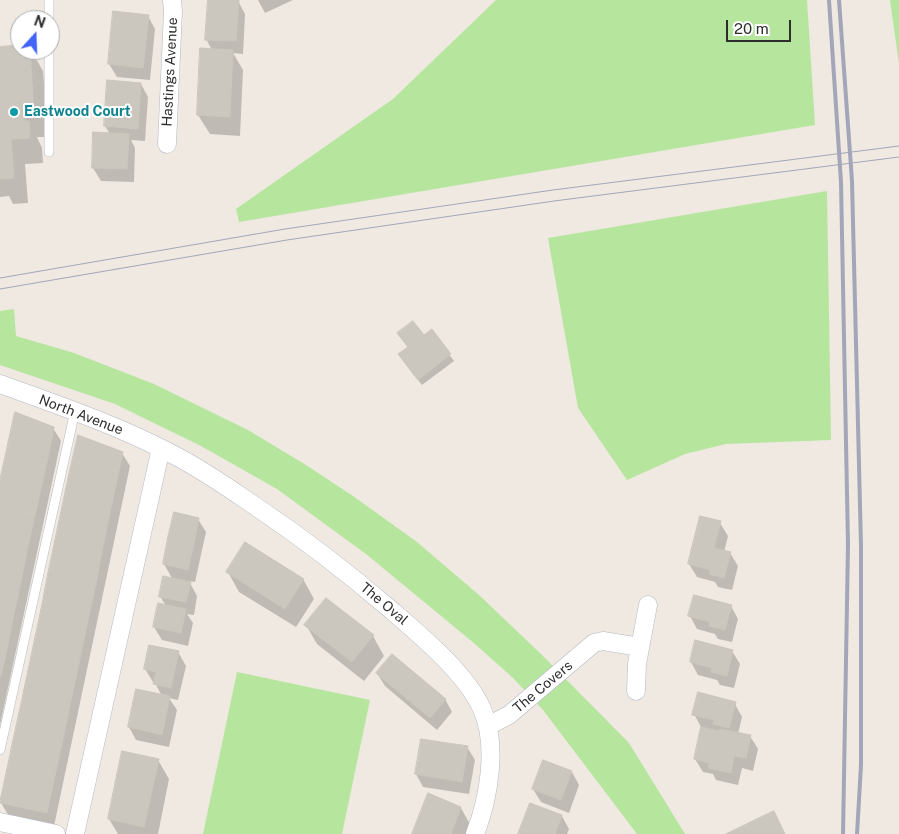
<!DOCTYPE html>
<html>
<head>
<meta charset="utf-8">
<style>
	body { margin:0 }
	#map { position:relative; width:899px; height:834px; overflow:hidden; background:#efe9e1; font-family:"Public Sans",sans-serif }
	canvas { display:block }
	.north { position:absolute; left:10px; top:10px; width:50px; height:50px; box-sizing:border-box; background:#fff; border:1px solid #ababab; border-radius:50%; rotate:20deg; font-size:14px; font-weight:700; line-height:20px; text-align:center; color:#2e2e2e }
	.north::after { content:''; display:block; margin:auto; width:18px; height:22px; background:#4264fb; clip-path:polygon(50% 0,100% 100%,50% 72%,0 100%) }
	.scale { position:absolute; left:726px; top:20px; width:65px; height:22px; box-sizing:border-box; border:2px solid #2e2e2e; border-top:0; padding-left:6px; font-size:15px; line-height:18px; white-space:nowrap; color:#2e2e2e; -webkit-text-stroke:4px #fff; paint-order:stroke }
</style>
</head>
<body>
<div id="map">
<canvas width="899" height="834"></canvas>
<div class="north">N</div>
<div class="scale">20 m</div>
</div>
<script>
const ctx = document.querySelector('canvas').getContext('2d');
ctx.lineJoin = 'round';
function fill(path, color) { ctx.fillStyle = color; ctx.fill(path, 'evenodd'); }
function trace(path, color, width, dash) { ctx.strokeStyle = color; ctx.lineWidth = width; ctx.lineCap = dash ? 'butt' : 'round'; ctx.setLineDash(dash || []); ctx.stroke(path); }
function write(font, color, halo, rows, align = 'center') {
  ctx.font = font + ' "Public Sans",sans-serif'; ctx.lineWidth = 4; ctx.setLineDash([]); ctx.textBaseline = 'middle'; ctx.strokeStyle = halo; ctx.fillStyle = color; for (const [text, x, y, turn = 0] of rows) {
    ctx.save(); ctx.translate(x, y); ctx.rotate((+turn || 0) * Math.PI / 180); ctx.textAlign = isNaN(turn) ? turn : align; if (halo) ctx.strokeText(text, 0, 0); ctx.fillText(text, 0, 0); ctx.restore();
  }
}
const green = new Path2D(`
	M496 0H807L815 125 239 222 236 209 393 99Z
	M890 0H899V64Z
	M827 191 831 440 726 444 685 454 627 480 578 408 548 238Z
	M14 309 16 336 74 353 154 384 248 430 306 465 353 496 417 542 479 595 541 654 629 743 685 834H637L543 710 513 678 475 644 366 554 277 489 201 446 115 404 0 365V311Z
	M237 672 370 700 342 834H203Z`);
const shadow = new Path2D(`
	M209 0 238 1 245 14 243 54 233 53 243 70 240 136 210 134 198 115 212 50 206 39Z
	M258 0H293L265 13Z
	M148 16 155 29 150 80 117 77 109 64Z
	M20 47V50H31L43 71 48 137H37L42 148 43 163 25 164 28 203 13 204 9 196 0 197V48Z
	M141 84 148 97 145 141 131 140 135 148 134 182 101 181 93 168 110 134 105 126Z
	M432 331 454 361 422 385 403 361 423 337Z
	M53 428 61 441 0 725V489Z
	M122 453 130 466 54 826 9 816 1 803Z
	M198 519 206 532 195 582 189 581 197 596 194 615 187 614 193 623 188 646 162 640 154 627 166 606 160 596 173 580 164 564Z
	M720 523 728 536 724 552 730 553 738 566 732 590 718 587 715 582 697 577 689 564Z
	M228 572 303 579 314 599 296 627 239 592Z
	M731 606 738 619 732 642 718 639 715 634 697 629 690 616Z
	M306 625 373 636 384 656 364 681 317 644Z
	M732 651 740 664 734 688 720 685 717 680 698 675 691 662Z
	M178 652 186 666 178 700 169 698 177 710 169 747 136 740 129 727 162 696 155 683 153 682 145 669Z
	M377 673 445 699 452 712 437 730 385 686Z
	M735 704 742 717 738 734 750 736 758 749 753 771 742 768 738 785 716 780 713 774 703 772 695 759 701 727 694 714Z
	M467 747 475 760 469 794 423 787 416 774Z
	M158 760 169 779 158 834H118L109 819Z
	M572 772 579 785 569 813 541 802 533 789Z
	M429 795 461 808 472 828 469 834H413Z
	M562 816 569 829 567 834H520Z`);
const building = new Path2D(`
	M208 0H239L236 41 205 40Z
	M113 11 149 15 143 68 108 64Z
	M20 45V50H30L34 112H24V121H29L30 138 11 139 14 178 0 179V47Z
	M200 48 233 50 230 117 197 115Z
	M107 80 141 83 138 129 104 126Z
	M93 132 129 134 127 169 92 168Z
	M413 321 424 335 432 329 451 354 418 380 398 354 408 347 397 333Z
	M15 412 54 427 48 458 7 449Z
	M78 435 123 452 116 485 69 475Z
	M7 449 48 458 41 489 0 481Z
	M69 475 116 485 109 518 62 508Z
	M0 481 41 489 34 520 0 513Z
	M62 508 109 518 102 551 55 541Z
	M174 512 199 518 194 544 168 538Z
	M0 513 34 520 27 551 0 546Z
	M700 516 721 521 714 548 731 552 724 578 709 574 710 570 688 564Z
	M168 538 194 544 188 570 163 564Z
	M55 541 102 551 96 584 48 574Z
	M245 542 304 579 285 609 226 572Z
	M0 546 27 551 21 582 0 578Z
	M48 574 96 584 89 616 42 606Z
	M163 576 191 582 186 602 159 597Z
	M0 578 21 582 14 614 0 611Z
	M694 595 732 605 725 630 709 626 710 622 688 616Z
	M326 598 374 635 352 662 304 625Z
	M158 603 186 609 181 633 153 627Z
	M42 606 89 616 82 649 35 639Z
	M0 611 14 614 8 645 0 643Z
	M35 639 82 649 75 682 28 672Z
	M695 640 733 650 727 676 711 672 712 668 690 662Z
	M0 643 8 645 1 676H0Z
	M149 645 179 651 171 688 153 684 156 672 144 669Z
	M392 654 446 699 430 718 376 673Z
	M28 672 75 682 68 715 21 705Z
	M136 689 170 696 162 735 128 727Z
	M698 692 736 702 729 728 713 724 714 720 692 715Z
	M21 705 68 715 61 748 14 737Z
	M701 727 719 731 720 729 751 735 746 758 734 756 731 773 708 768 709 763 694 759Z
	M14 737 61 748 54 780 7 770Z
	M421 739 468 746 462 782 415 774Z
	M122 751 159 759 144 827 108 819Z
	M543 760 572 771 561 800 532 789Z
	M7 770 54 780 47 813 0 803Z
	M428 793 461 807 451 834H412Z
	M530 803 562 815 555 834H518Z
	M774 811 785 834H726Z`);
const lane = new Path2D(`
	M49 0V20
	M49 50V152
	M0 750 75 411`);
const street = new Path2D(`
	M167 144 173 11 172 0
	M0 384C58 405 117 425 172 454 202 469 230 489 258 508 304 539 348 573 390 609 420 635 466 673 482 709 498 745 489 798 475 834
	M636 691 637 664 648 605
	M488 726 509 715 594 643 603 641 640 647
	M0 822 56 834
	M75 834 161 448`);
const tram = new Path2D(`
	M0 278 285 229 553 190 899 146
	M0 289 287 240 554 201 899 157`);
const rail = new Path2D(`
	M829 0 841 182 848 545 843 834
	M839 0 852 181 861 546V765L857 834`);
const markers = [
	[14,112,5,"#0f9aa8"]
];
const streetNames = [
	["Hastings Avenue",170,72,-87],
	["North Avenue",81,415,21],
	["The Oval",384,604,40],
	["The Covers",543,687,-40]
];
const cultureNames = [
	["Eastwood Court",24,112]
];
fill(green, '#b6e59e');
fill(shadow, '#0003');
fill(building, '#cbc7bf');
trace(building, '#cbc5ba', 1);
trace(lane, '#b4b7c1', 10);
trace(street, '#b4b7c1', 19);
trace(lane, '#fff', 9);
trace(street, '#fff', 18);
trace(tram, '#a3a6b8', 1);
trace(rail, '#a3a6b8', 4);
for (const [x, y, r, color] of markers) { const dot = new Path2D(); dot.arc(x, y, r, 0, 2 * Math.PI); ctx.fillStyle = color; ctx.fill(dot); trace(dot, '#fff', 2); }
write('14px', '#2e2e2e', '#fff', streetNames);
write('bold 14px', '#0d838f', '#fff', cultureNames, 'left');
</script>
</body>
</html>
